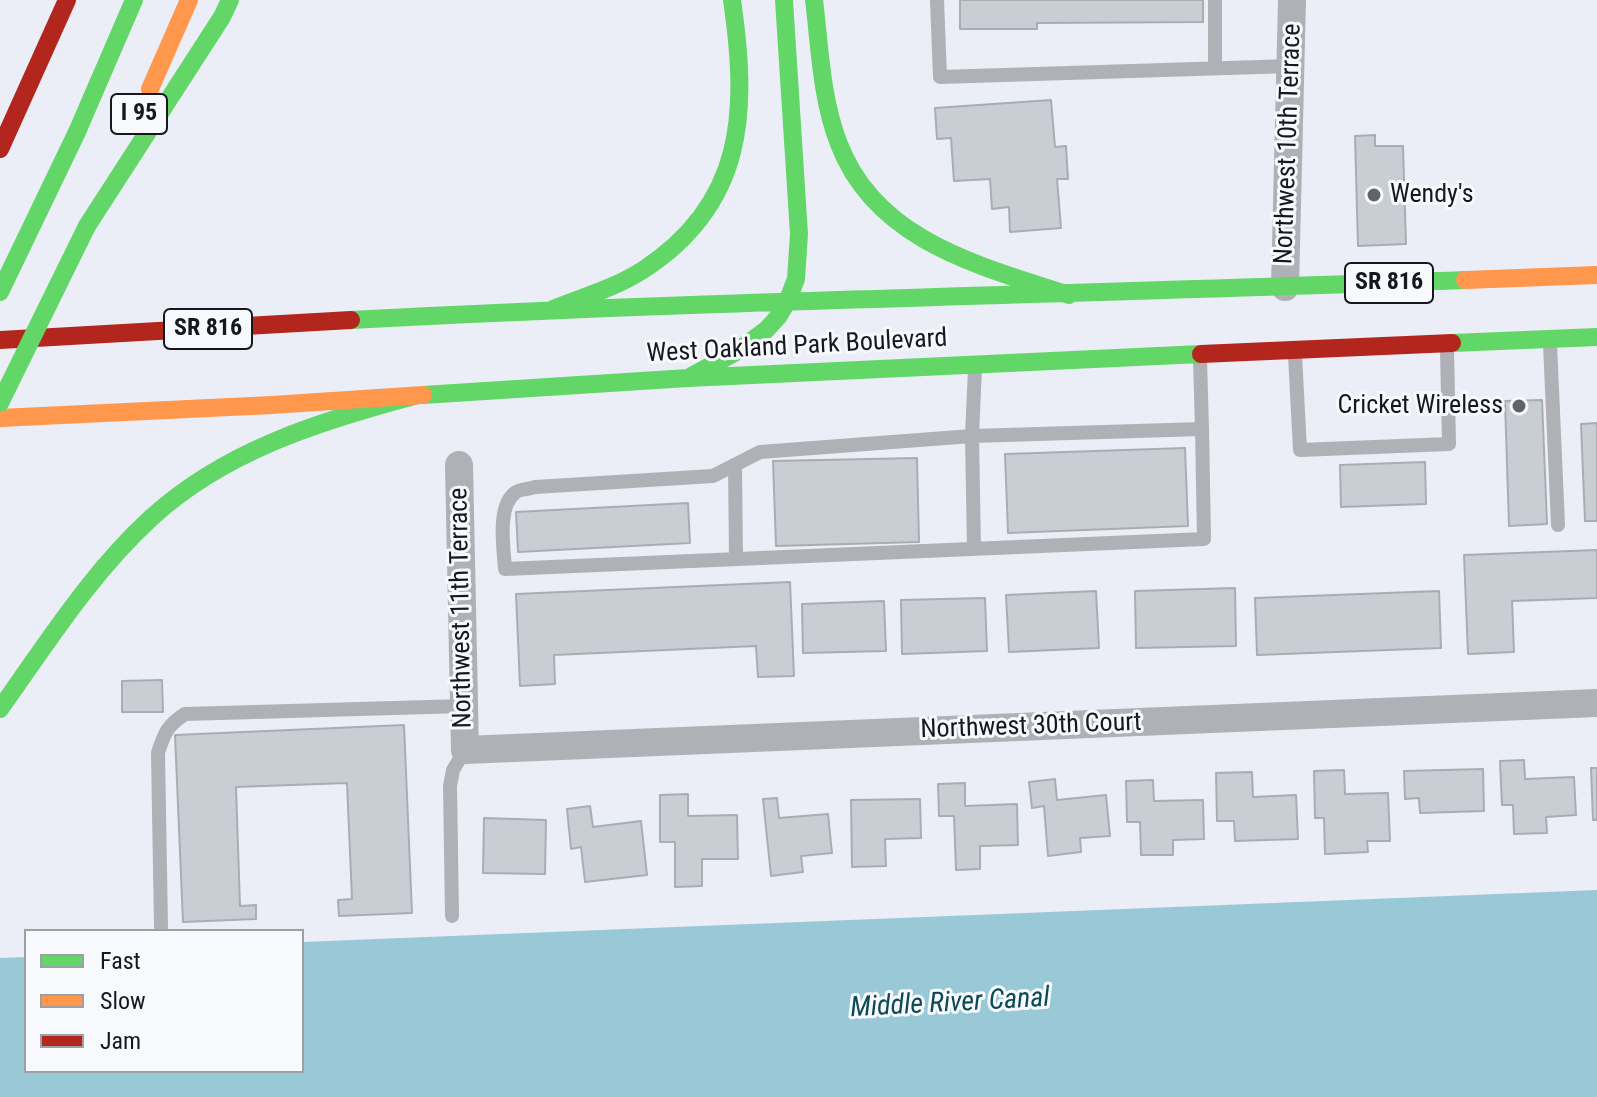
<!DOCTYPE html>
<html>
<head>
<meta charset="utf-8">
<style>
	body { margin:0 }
	#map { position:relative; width:1597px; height:1097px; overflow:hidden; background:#ebeef7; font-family:"Roboto Condensed",sans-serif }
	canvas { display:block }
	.legend { position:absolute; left:24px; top:929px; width:280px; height:144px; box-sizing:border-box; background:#f7f9fd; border:2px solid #9d9fa4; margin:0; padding:10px 14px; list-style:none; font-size:24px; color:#16181f }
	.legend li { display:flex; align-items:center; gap:16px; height:40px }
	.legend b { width:40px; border:2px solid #9d9fa4 }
</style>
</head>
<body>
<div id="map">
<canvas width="1597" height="1097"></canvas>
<ul class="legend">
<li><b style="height:10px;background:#63d668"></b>Fast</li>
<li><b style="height:10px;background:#ff974d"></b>Slow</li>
<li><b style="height:10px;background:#b3261e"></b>Jam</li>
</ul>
</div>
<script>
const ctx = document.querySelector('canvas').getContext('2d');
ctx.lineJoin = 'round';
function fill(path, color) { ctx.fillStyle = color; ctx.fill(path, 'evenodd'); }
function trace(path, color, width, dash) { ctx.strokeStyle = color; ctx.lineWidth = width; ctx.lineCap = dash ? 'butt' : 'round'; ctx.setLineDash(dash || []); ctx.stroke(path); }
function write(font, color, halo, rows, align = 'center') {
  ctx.font = font + ' "Roboto Condensed",sans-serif'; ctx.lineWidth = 6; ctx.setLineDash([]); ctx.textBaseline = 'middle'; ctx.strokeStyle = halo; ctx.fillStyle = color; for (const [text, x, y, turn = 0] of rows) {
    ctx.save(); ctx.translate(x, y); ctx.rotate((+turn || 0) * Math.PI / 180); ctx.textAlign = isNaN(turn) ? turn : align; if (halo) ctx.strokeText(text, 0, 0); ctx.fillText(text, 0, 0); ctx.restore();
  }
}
const water = new Path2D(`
	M1597 890V1097H0V958L26 957V1071H302V942Z`);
const building = new Path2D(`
	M960 0H1203V22L1037 23V29H960Z
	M1051 100 1055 147 1066 146 1068 179H1057L1061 228 1010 232 1009 207 992 209 990 179 954 181 951 138 937 139 935 108Z
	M1375 135V146H1403L1406 244 1358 246 1355 136Z
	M1542 400 1547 524 1509 526 1505 401Z
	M1597 423V521H1585L1581 424Z
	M1185 448 1188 526 1008 533 1005 454Z
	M917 458 919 542 776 546 773 461Z
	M1425 462 1426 504 1341 507 1340 465Z
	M688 503 690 543 518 552 516 512Z
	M1597 550V598L1512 601 1514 652 1468 654 1464 555Z
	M790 582 794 676 758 677 756 646 554 655 555 684 520 686 516 594Z
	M1235 588 1236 646 1136 648 1135 591Z
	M1096 591 1099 648 1009 652 1006 595Z
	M1439 591 1441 648 1257 655 1255 598Z
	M985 598 987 651 902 654 901 600Z
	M884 601 886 651 803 653 802 604Z
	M162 680 163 712H122V681Z
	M404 725 412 913 339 916 338 900 352 899 347 783 236 787 240 906 256 905V919L183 922 175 735Z
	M1524 760 1525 779 1574 777 1576 815 1546 817 1547 833 1514 834 1513 805H1502L1500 761Z
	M1591 768H1597V820H1593Z
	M1483 769 1484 811 1420 813 1419 798 1405 799 1404 771Z
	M1344 770 1345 794 1388 793 1390 841H1367L1368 852 1325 854 1324 818H1315L1314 771Z
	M1252 772 1253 797 1296 795 1298 839 1235 841 1234 821H1217L1216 773Z
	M1055 779 1057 800 1106 795 1110 836 1080 838 1081 852 1048 856 1044 806 1032 808 1029 782Z
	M1153 780 1154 801 1203 800 1204 839 1173 840V855H1141L1140 822H1127L1126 781Z
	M965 783V806L1017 804 1018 845 980 846V869L956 870 954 816H939L938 784Z
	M688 794V816L737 815 738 859H702V886L675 887V842H660V795Z
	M777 798 779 818 828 814 832 853 801 856 803 872 771 876 763 799Z
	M920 799 921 838 885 839 886 866 852 867 851 800Z
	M590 806 593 827 641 821 647 875 585 882 581 847 571 849 567 809Z
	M484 818 546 820 545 874 483 873Z`);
const lane = new Path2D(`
	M937 0 940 77 1291 66
	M1215 0V68
	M1550 344 1558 525
	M1295 355 1300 450 1449 444 1447 349
	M975 368 972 436 1202 429 1200 359
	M735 465 736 559
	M974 549 972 436 760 452 713 476 535 487C530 489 520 489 516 492 496 506 504 549 505 569L1204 539 1202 429
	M452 916 450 786 453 770 465 750
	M161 927 158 753C164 733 168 725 185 714L464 706`);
const street = new Path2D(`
	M1285 287 1292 0
	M459 465 465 750 1597 703`);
const fast = new Path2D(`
	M814 0C820 48 821 98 839 144 876 241 980 266 1069 295
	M87 226 222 17 230 0
	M0 292 77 132 134 0
	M553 309C583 297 615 288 643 270 746 203 748 111 732 0
	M351 320C722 300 1094 294 1465 280
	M1452 343 1597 337
	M688 378 736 352 766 330 778 317 787 302 796 279 799 234 784 0
	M423 395 688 378 1201 354
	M0 709C47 643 91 573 151 518 224 451 320 421 414 396`);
const slow = new Path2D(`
	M150 89 189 0
	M1465 280 1597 275
	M0 418 272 405 423 395`);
const jam = new Path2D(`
	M0 149 67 0
	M0 340 351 320
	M1201 354 1452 343`);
const fastBridge = new Path2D(`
	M0 403 87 226`);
const markers = [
	[1374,195,8,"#61636b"],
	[1519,406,8,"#61636b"]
];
const shields = [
	[139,114,56],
	[1389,283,88],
	[208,329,88]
];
const shieldNames = [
	["I 95",139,114],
	["SR 816",1389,283],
	["SR 816",208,329]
];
const streetNames = [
	["Northwest 10th Terrace",1289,144,-88],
	["West Oakland Park Boulevard",797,347,-3],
	["Northwest 11th Terrace",462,608,-91],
	["Northwest 30th Court",1031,727,-2]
];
const poiNames = [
	["Wendy's",1390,195],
	["Cricket Wireless",1503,406,"right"]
];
const waterNames = [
	["Middle River Canal",950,1004,-3]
];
fill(water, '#99c9d7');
fill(building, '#c9ced5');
trace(building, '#a8adb3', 2);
trace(lane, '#b0b0b7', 14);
trace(street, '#b0b0b7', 28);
trace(fast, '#63d668', 18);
trace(slow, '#ff974d', 18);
trace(jam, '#b3261e', 18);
trace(fastBridge, '#63d668', 18);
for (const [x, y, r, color] of markers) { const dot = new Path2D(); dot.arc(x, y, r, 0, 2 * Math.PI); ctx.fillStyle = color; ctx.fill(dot); trace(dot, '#f7f9fd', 3); }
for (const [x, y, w] of shields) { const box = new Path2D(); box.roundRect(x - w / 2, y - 20, w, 40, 6); ctx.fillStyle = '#f7f9fd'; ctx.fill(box); trace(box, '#16181f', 2); }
write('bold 24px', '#16181f', null, shieldNames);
write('26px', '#16181f', '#f7f9fd', streetNames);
write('26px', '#16181f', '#f7f9fd', poiNames, 'left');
write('italic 28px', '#0b4954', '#f7f9fd', waterNames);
</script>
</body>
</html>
